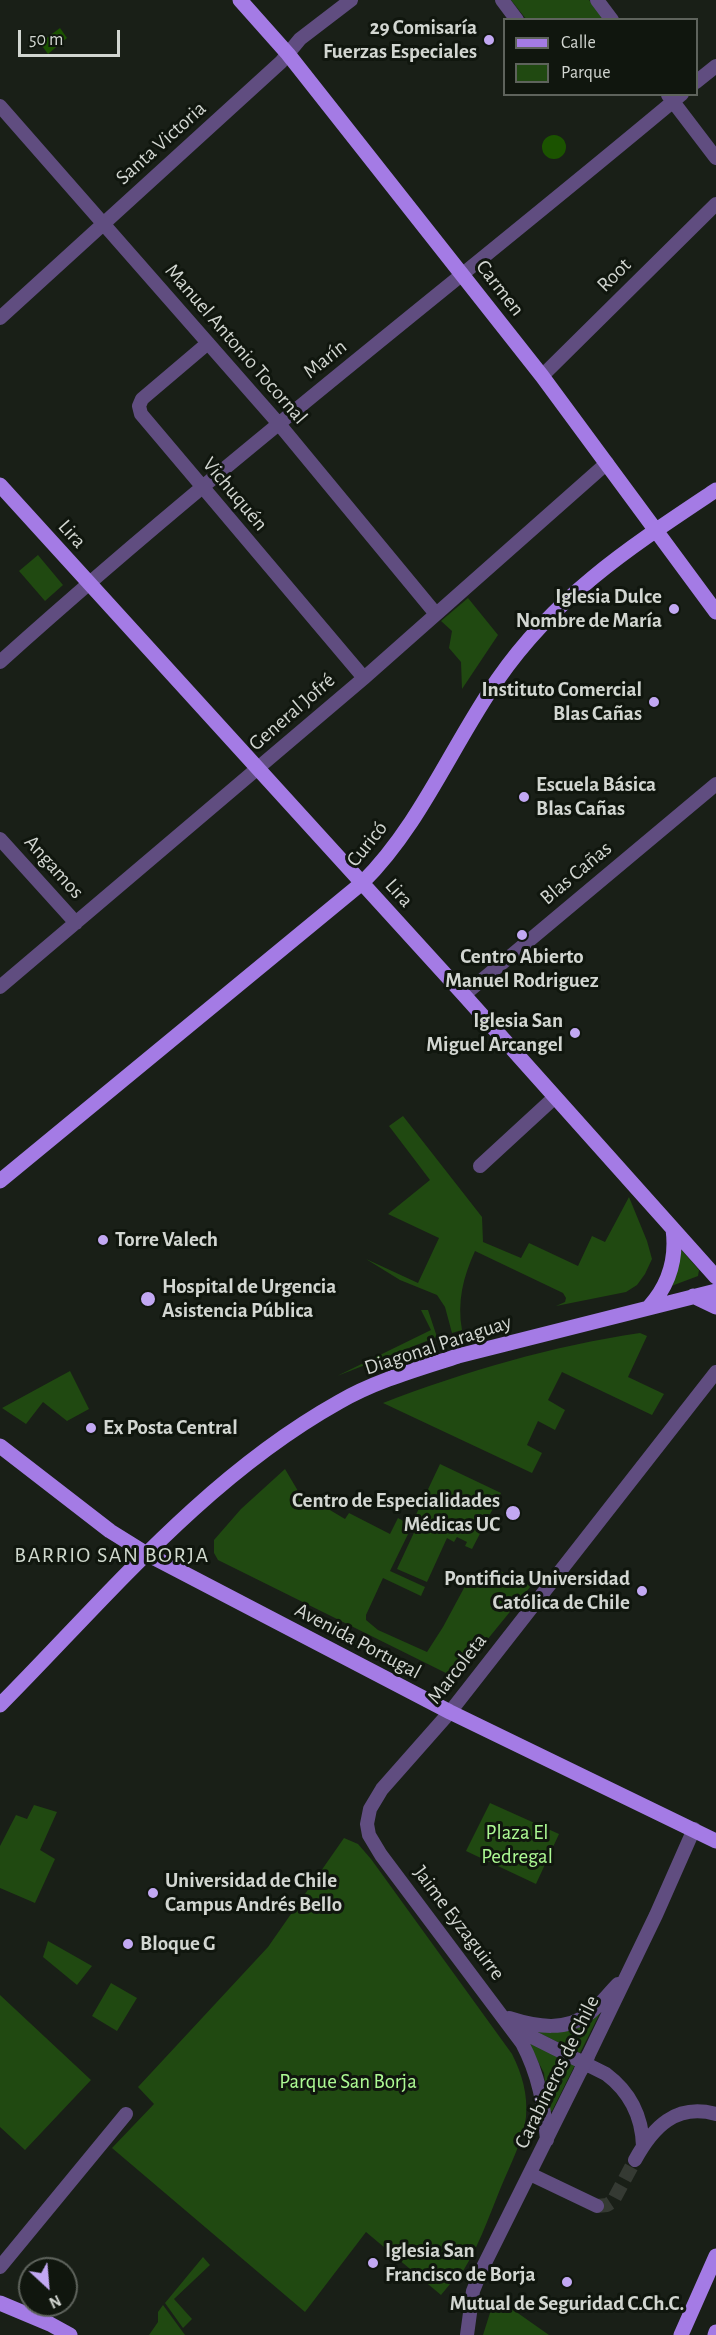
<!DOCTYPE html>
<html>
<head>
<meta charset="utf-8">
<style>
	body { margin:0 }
	#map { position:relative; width:716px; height:2335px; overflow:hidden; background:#191f17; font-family:"Alegreya Sans",sans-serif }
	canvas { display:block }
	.legend { position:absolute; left:503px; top:18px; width:195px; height:78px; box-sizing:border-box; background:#10160e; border:2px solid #5e635c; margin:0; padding:8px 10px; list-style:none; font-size:18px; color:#d2d6d1 }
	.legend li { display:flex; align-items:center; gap:12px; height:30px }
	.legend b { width:30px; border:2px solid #5e635c }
	.north { position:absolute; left:18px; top:2257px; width:60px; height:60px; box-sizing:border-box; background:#10160e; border:2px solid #5e635c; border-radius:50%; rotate:154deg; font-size:16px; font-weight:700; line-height:24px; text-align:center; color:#d2d6d1 }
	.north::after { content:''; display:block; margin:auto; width:21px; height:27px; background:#c2a8f3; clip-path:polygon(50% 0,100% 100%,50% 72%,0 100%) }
	.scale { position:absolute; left:18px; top:30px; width:102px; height:27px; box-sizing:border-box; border:3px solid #d2d6d1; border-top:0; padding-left:8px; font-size:18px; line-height:21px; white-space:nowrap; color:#d2d6d1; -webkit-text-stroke:4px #10160e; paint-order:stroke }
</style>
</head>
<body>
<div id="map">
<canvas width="716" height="2335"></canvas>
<ul class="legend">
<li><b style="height:8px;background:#a47be5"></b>Calle</li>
<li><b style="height:16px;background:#204911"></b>Parque</li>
</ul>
<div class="north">N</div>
<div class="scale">50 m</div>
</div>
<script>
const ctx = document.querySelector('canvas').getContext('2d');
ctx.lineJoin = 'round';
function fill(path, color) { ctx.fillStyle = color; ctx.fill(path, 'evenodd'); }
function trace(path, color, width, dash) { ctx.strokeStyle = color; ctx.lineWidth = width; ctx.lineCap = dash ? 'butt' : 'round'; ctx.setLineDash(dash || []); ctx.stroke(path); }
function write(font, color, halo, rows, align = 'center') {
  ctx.font = font + ' "Alegreya Sans",sans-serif'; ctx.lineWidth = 6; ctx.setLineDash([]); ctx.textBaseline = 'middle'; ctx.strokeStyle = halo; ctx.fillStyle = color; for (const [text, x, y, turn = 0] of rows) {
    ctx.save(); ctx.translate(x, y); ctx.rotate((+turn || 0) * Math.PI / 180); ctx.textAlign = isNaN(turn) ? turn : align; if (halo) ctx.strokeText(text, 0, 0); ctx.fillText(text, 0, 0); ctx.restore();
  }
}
const green = new Path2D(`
	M511 0H589L604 19H526Z
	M38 555 63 585 45 601 19 571Z
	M468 598 498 635 462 689 461 662 449 648 452 631 441 621Z
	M403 1116 482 1217 483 1242 521 1258 529 1243 578 1266 592 1236 605 1242 629 1197 647 1241 652 1259 645 1274 637 1285 626 1292 556 1306 565 1302 566 1298 563 1293 475 1251C463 1277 457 1302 462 1330L452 1333 445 1307 437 1295 400 1280 366 1259 418 1283 439 1238 388 1214 430 1180 389 1126Z
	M678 1246 699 1270 698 1276 666 1288Z
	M421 1310H428L437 1337 337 1376 431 1330Z
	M640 1333 647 1336 628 1377 664 1394 652 1415 562 1372 548 1400 565 1410 555 1430 538 1421 527 1445 542 1453 532 1473 383 1403C466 1371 552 1346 640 1333Z
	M70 1371 89 1409 67 1421 43 1402 26 1424 2 1408Z
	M440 1464 501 1493 472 1549 465 1546 467 1542 457 1537 454 1542 447 1538 427 1582 397 1569 418 1524 413 1521Z
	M285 1469 298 1491 345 1519 349 1513 390 1534 398 1518 412 1526 390 1571 425 1587 421 1596 383 1578 366 1615V1620L378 1630 427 1652 443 1627 471 1575 487 1582 494 1568 531 1586 456 1678 218 1560 214 1553V1540L241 1509Z
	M490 1803 559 1834 536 1884 466 1851Z
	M34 1805 57 1812 40 1850 55 1859 35 1903 0 1888V1846L16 1815 27 1819Z
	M344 1838 358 1844 371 1859 512 2054C522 2074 528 2094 526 2117 523 2141 510 2165 501 2187 488 2219 477 2252 457 2280L455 2278 441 2295 366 2232 305 2312 112 2148 154 2104 138 2087 268 1947Z
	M48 1941 92 1966 77 1985 43 1957Z
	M111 1983 137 1998 117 2031 92 2016Z
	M0 1995 91 2080 25 2150 0 2127Z
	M602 2009 580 2053 535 2031Z
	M528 2042 575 2065 552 2111H548L544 2073Z
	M203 2257 210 2265 174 2299 192 2319 183 2328 165 2303Z
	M495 2297 549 2335H483Z
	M163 2305 185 2335H149L158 2322V2312Z`);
const water = new Path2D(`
	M60 28 67 38 48 54 40 43Z
	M542 147a12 12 0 1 1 24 0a12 12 0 1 1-24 0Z`);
const minorTunnel = new Path2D(`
	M597 2206 607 2205 613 2201 635 2160`);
const minor = new Path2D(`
	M502 0 517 20
	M597 0 612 20
	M696 82 716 66
	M668 95 716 158
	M0 106 279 424 436 614
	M0 318 281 62 300 39 351 0
	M208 343 142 399 139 406 141 414 364 678
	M542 376 716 204
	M0 662C220 464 455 284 682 94
	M0 839 76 923
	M0 987 364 678 607 463
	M464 995 716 784
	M480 1166 555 1097
	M509 2018C537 2027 567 2032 591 2012 601 2004 609 1993 618 1984
	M514 2028 606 2074C630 2092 642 2115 643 2146
	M588 2056 656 1915 694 1829
	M547 2140C544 2105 539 2075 522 2043L381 1855 369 1835 367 1824 370 1809 382 1789 450 1712 716 1372
	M635 2160C653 2127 676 2103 716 2114
	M530 2174 597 2206
	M0 2267 126 2114
	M467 2335 473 2291 481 2271 581 2070`);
const major = new Path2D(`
	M240 0 288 54 542 376 716 612
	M0 485 464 995 716 1277
	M0 1181 362 883C420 826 452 745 498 679 557 594 632 546 716 490
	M693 1296 716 1307
	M649 1307C669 1285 677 1259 673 1229
	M0 1446 110 1531 147 1554 450 1712 716 1841
	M0 1705C106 1598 205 1477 339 1402 375 1381 418 1369 458 1356L716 1291
	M0 2303 50 2324 70 2335
	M681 2335 716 2256
	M715 2335 716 2332`);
const minorBridge = new Path2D(`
	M581 2070 588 2056`);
const markers = [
	[489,40,6,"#c2a8f3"],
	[674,609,6,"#c2a8f3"],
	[654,702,6,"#c2a8f3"],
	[524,797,6,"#c2a8f3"],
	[522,935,6,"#c2a8f3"],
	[575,1033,6,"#c2a8f3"],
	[103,1240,6,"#c2a8f3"],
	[148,1299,8,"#c2a8f3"],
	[91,1428,6,"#c2a8f3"],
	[513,1513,8,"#c2a8f3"],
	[642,1591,6,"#c2a8f3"],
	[153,1893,6,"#c2a8f3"],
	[128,1944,6,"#c2a8f3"],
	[373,2263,6,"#c2a8f3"],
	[567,2282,6,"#c2a8f3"]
];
const poiNames = [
	["29 Comisaría",477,28,"right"],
	["Fuerzas Especiales",477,52,"right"],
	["Iglesia Dulce",662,597,"right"],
	["Nombre de María",662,621,"right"],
	["Instituto Comercial",642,690,"right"],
	["Blas Cañas",642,714,"right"],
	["Escuela Básica",536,785],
	["Blas Cañas",536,809],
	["Centro Abierto",522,957,"center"],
	["Manuel Rodriguez",522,981,"center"],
	["Iglesia San",563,1021,"right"],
	["Miguel Arcangel",563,1045,"right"],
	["Torre Valech",115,1240],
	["Hospital de Urgencia",162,1287],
	["Asistencia Pública",162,1311],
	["Ex Posta Central",103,1428],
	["Centro de Especialidades",500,1501,"right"],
	["Médicas UC",500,1525,"right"],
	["Pontificia Universidad",630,1579,"right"],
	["Católica de Chile",630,1603,"right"],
	["Universidad de Chile",165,1881],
	["Campus Andrés Bello",165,1905],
	["Bloque G",140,1944],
	["Iglesia San",385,2251],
	["Francisco de Borja",385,2275],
	["Mutual de Seguridad C.Ch.C.",567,2304,"center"]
];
const streetNames = [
	["Santa Victoria",161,143,-42],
	["Root",614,275,-45],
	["Carmen",500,288,52],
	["Manuel Antonio Tocornal",236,344,49],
	["Marín",325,359,-39],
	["Vichuquén",235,494,50],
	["Lira",72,534,48],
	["General Jofré",292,712,-41],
	["Curicó",367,844,-51],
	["Angamos",54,867,48],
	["Blas Cañas",576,873,-40],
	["Lira",399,893,48],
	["Diagonal Paraguay",438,1345,-18],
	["Avenida Portugal",358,1641,28],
	["Marcoleta",457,1669,-52],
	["Jaime Eyzaguirre",459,1923,53],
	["Carabineros de Chile",557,2072,-64]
];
const parkNames = [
	["Plaza El",517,1833],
	["Pedregal",517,1857],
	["Parque San Borja",348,2082]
];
const neighbourhoodNames = [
	["BARRIO SAN BORJA",112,1555]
];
fill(green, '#204911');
fill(water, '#1b5300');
trace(minorTunnel, '#353a33', 14, [14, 7]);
trace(minor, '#604d80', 14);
trace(major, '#a47be5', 15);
trace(minorBridge, '#604d80', 14);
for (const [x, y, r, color] of markers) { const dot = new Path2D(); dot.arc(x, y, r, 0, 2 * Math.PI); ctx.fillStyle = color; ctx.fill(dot); trace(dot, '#10160e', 2); }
write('bold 21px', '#d2d6d1', '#10160e', poiNames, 'left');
write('21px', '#d2d6d1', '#10160e', streetNames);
write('21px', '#adfa94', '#10160e', parkNames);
ctx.letterSpacing = '1.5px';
write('22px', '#d0d9ce', '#10160e', neighbourhoodNames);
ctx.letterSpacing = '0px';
</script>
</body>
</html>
